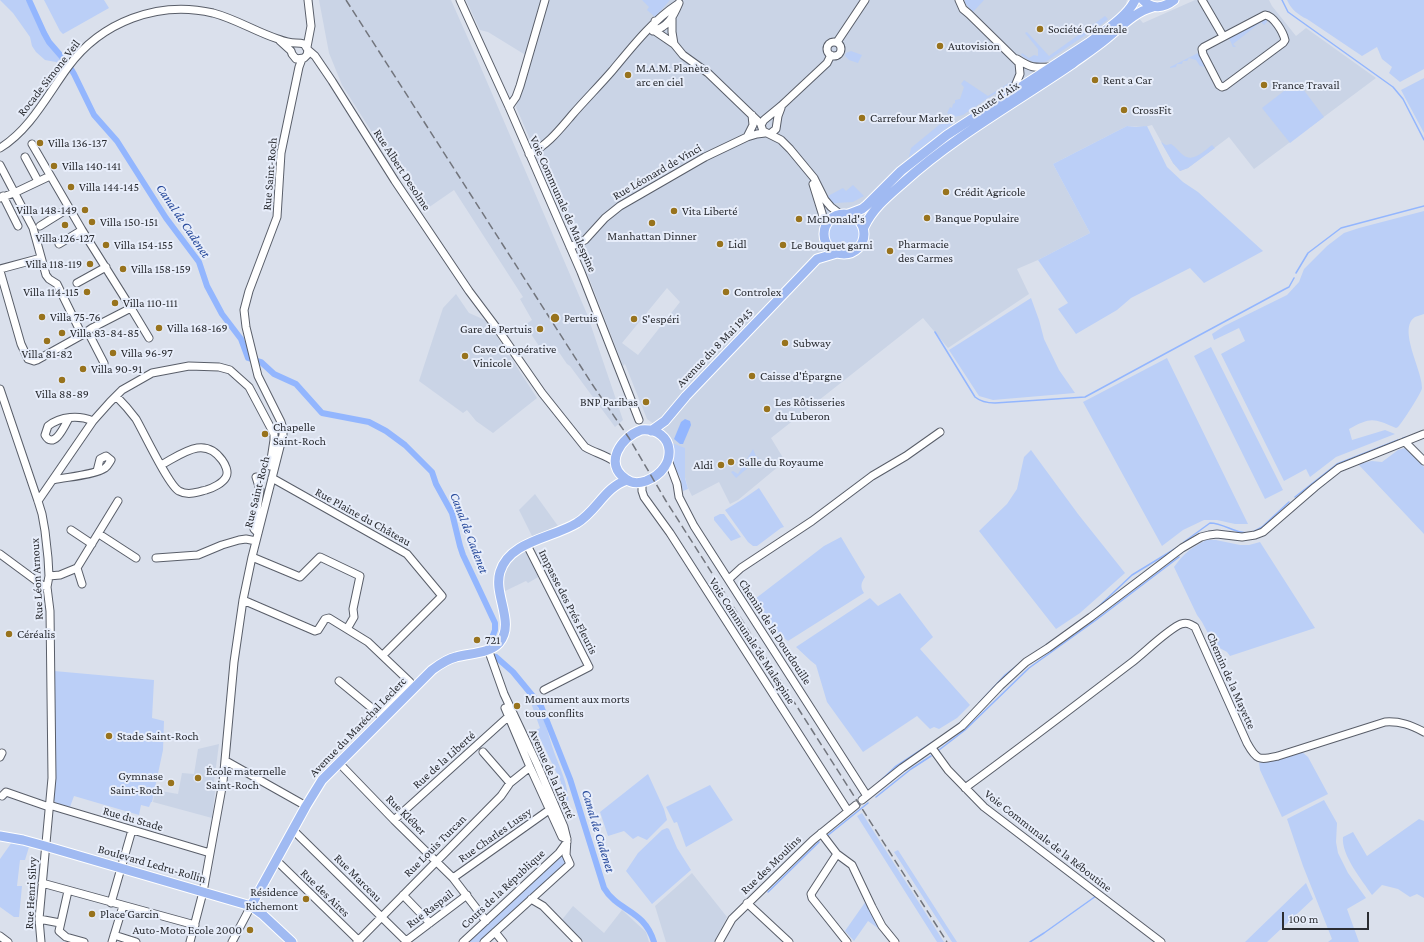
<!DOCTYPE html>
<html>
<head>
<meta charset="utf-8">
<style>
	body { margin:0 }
	#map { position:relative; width:1424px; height:942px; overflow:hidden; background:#dae0ec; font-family:"Crimson Pro",serif }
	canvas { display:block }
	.scale { position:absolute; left:1282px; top:912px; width:87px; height:18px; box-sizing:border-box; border:2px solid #2b2d32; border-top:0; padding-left:5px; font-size:12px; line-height:14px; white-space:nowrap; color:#2b2d32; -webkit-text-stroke:3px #e7edfa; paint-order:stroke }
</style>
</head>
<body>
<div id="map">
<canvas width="1424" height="942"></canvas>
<div class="scale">100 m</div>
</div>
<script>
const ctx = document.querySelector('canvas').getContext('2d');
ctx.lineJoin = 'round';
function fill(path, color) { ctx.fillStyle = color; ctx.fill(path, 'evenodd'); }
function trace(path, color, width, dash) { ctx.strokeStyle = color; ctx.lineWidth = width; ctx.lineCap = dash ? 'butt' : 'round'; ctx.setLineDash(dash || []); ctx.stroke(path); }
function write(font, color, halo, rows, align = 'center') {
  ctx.font = font + ' "Crimson Pro",serif'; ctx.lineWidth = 4; ctx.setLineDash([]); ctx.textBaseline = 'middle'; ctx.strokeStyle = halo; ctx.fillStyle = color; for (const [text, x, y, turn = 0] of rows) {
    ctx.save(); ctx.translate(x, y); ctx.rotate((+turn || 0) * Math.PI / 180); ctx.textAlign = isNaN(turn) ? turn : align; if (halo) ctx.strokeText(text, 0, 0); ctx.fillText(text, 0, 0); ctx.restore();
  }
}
const built = new Path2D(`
	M319 0H451L478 61 587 314 623 420 615 427 570 366 567 364 554 345 549 348 546 346 541 349 525 325 532 320 520 299 523 297 454 190 425 210 382 148 342 85 329 53Z
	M466 0H1127L1126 3 1143 23 1195 0H1269L1272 6 1296 36 1306 28 1376 78 1254 169 1229 137 1188 168 1180 171 1173 163 1152 125 1144 127 1127 126 1053 164 1090 233 1038 260 1017 269 1029 294 948 348 923 318 771 438 785 461 738 500 730 504 719 482 692 496 688 488 680 460 670 436 647 419 625 364 623 366 581 257 516 107 532 59 488 32 480 30ZM667 288 680 302 638 355 622 343Z
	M456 294 469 313 485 320 496 335 537 398 493 433 476 421 467 410 463 413 419 381 443 308Z
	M535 494 558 526 533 538 519 510Z
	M525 550 527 553H529L540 576 528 583 526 581 503 592 502 580 508 563 512 558Z
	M219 744 214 782 216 783 212 818 153 802 155 790 178 794 182 773 194 774 198 749Z
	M692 873 727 917 714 942H666L655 906Z
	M573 906 604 933 622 910 646 932 649 942H583L561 921Z`);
const green = new Path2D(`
	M0 0H26L44 37 65 63 62 66 56 62 45 60 36 52 32 46 30 37 13 13Z
	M44 0H104L109 8 63 34 60 31Z
	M642 0H670L655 17 647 10 649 7Z
	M965 0H984L973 12 965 3Z
	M1287 0H1424V69L1400 82 1389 73 1392 67 1382 59 1377 47 1362 56 1307 19C1298 15 1291 9 1287 0Z
	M1105 16 1108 19 1102 24 1047 61C1037 65 1028 61 1021 55L1022 53 1029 58 1034 55 1038 56V49L1025 33 1027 32 1049 56Z
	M1267 16 1268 19 1267 21V22L1264 25 1261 22 1233 44 1236 47H1233L1229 38Z
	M851 51 862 55 858 63 849 60 845 56 846 53Z
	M1198 53 1206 67 1200 66 1196 60 1189 58 1187 61H1183L1182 64H1177L1176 67 1170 68V67Z
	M1017 72 1011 84 988 98 963 115 954 117 947 113 950 107 952 108 953 104 955 103V100L960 99 964 87 961 84 964 80 988 96 1012 81Z
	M1424 78V133L1401 90Z
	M1297 81 1324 117 1290 143 1262 108Z
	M950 120 954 123 909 157 911 148 939 125Z
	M1127 126 1136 127 1147 126 1167 167 1183 182 1198 192 1263 251 1204 283 1190 268 1131 298 1117 310 1076 334 1058 309 1068 303 1038 260 1090 233 1053 164Z
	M1161 142 1166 145 1171 144C1176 147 1179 152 1183 155 1193 163 1204 151 1212 145L1215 148 1188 168 1180 171 1173 163Z
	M853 185 864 196 853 202 836 203 834 204 830 201 828 196 843 188 846 191Z
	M1424 211V314C1421 315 1418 316 1415 317 1397 329 1423 371 1422 388 1422 392 1402 423 1398 427L1396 428C1373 418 1371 417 1349 429L1352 440 1385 430 1395 434 1336 457 1310 477 1306 469 1284 481 1221 354 1245 341 1239 328 1214 340 1212 334 1224 326 1287 295 1299 282 1304 269 1327 246 1344 233 1359 228Z
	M828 234a17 17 0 1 1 34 0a17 17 0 1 1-34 0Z
	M1031 298 1039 320 1044 339 1059 370 1075 393 993 400 979 396 949 350Z
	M1211 347 1283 490 1265 499 1194 356Z
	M1167 358 1248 524H1235L1217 520H1204L1183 530 1162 546 1083 402Z
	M672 443 685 448V478L688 489 683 491 680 477 674 467Z
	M1405 448 1424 467V534L1358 464 1372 461 1382 462 1398 450Z
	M753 449 756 456 759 458 736 478 731 472 733 471 738 474Z
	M1031 450 1078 514 1125 573 1080 613 1056 629 979 531 1007 504 1017 489 1024 457Z
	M759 488 784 527 781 528 757 546H753L748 542 725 510 743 499Z
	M720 514H724L741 537 731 541 714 520V517Z
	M841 537 865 577C861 583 860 587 864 593L788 641C772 630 760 619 751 602L824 546Z
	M1206 540H1216L1240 545H1249L1260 542 1315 628 1230 656 1227 652 1216 646 1211 639 1202 622 1197 615 1174 567C1184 553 1191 548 1206 540Z
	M900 593 933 637 920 649 970 705 957 718 939 729 934 727 930 729 917 716 863 752 827 702 816 665 811 661 796 647 870 598 878 606Z
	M54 671 154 680 152 718 164 721 163 750 152 802H151L149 807 141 805 139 815 74 796 70 807 56 803 53 799 56 772Z
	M533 701C544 714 547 730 552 746 557 762 566 778 568 796 569 800 567 806 567 811L563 803 561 782 536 730 540 728 531 703Z
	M1302 752 1308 757 1328 794 1282 817 1260 770 1259 763Z
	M648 774 664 809 667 820 647 840 638 836 633 839 624 831 608 836 600 812Z
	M710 785 733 820 686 847 677 822 674 823 666 807Z
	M1324 800 1337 823 1336 842 1338 853 1348 873 1366 898 1347 909 1359 942H1328L1332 939 1303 866 1287 819Z
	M862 813 944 942H937L857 816Z
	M1419 819 1424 821V898L1417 894 1410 897 1398 889 1382 885 1372 895C1362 880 1341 855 1343 837L1353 832 1367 856Z
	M667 828 669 829 677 848 691 870 652 904 626 871 638 853 662 830Z
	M12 842 29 847 25 860H20L17 886H22L19 917H14L0 907V859Z
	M898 850 957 942H952L894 852Z
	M560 854 563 855 568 863 483 942H465Z
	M1306 883 1313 899 1267 942H1245Z
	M866 901 879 929 868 921 854 941 845 931Z`);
const water = new Path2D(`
	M685 419 690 421 691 425 683 444H680L674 439 681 422Z`);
const stream = new Path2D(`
	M1282 0 1288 12 1393 87 1403 99 1424 140
	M1296 273 1308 253 1341 228 1424 206
	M935 332 975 397C981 402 987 403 995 403L1085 397 1170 351 1285 289 1289 287 1294 278
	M1403 438 1411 436
	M1420 438H1424
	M1295 497 1337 464 1398 440
	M1253 532 1262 527 1289 502
	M1184 542 1210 523C1224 523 1235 534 1249 533
	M1097 608 1132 575 1178 547
	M1042 648 1088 615
	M979 703 1005 675 1024 660
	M939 750 965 730 1029 668 1096 620 1179 557
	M877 784 895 767 933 742
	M876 797 911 769 931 756
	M827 836 868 803
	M768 892 819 842
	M1030 942 1044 933 1096 896`);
const canal = new Path2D(`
	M29 0 44 33 49 42 68 64 74 74 94 115 117 141 166 218 199 262 207 286 222 314 241 339 248 358 261 362 274 374 296 384 322 413 369 422 386 431 405 445 432 472 436 484 452 513 460 546 463 555 495 623V630L490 643
	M496 657 513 672 541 706 570 779 604 888C618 912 644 909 654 942`);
const minor = new Path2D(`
	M460 0 509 107 581 272 639 420
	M959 0 963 9 969 14 1019 63 1020 74 1013 91
	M1202 0 1223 36
	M1265 15C1274 16 1283 32 1285 40L1283 43 1225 86 1222 87 1219 85 1203 54 1202 49 1204 47Z
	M672 18V32L674 44
	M655 21 654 26 655 31 674 44 683 55 708 73 761 124
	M653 31C668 27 673 17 679 3
	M280 41 291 51 292 54 296 59 304 58 307 55 308 50
	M827 49a7 7 0 1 1 14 0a7 7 0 1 1-14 0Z
	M837 42 865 0
	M307 47 311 26 308 0
	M831 55 827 63 781 106 764 120 761 125 763 131 781 140 790 149 814 178 825 200 831 207 840 214
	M1017 59C1031 68 1034 68 1050 67
	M509 107 516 97 520 86 545 0
	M770 134 776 129 778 116 781 108
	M747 137 753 125 752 115
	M32 144 82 230 131 308
	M0 148C30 130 48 94 68 67 101 22 158 0 213 13 236 19 256 32 278 39 283 41 290 43 296 43 299 43 301 43 304 44L308 50 315 56 332 81 395 181 469 291 499 331 542 393 585 447C595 453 606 455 615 462
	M529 154C547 146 560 129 572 115 585 100 599 86 612 71 632 47 652 21 678 4
	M25 157 38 181
	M0 165 33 228 46 275 49 279 57 284 82 335 92 328 131 308 149 338
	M813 184 822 213 825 228
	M3 196 18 226
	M0 198 14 193 50 176
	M40 226 69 208
	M59 244 82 230
	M570 247 585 240 605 218 620 206 705 157 747 137 757 134 765 133
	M0 269 41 258
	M0 271 21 344 28 359 34 361 37 360 82 335
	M77 283 106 267
	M88 332 104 363
	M0 389 38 501 42 514 45 531 48 558 49 576 47 587 50 611 52 778 39 919 41 942
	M116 396C123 403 130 411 136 419 144 433 169 486 179 491 188 496 198 492 206 490 213 488 223 483 226 477 229 472 225 464 222 460 204 435 182 454 161 465
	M69 418C65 425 54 451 45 435L48 426C61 416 79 415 93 421
	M1405 442 1424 461
	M668 460 677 484 679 497 694 526 867 796
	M256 477 260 490 254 529 258 533
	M272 478 407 554 442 596 383 655
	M53 480C66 477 95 475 105 468 108 466 109 463 111 460L106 456 100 459 97 471
	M642 483V491L644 497 670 533 848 811
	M38 501 93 421 110 402 122 390 152 373 189 366 219 367 230 370 249 387 274 434V440L270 466
	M71 530 92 544
	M99 534 136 558
	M527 545 589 667 544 690
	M0 554 42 585 47 587
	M252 557 300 577 320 557 360 576 353 609 354 617 347 629
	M156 558 198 555 222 545 239 540 246 539 256 541
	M77 568 82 584
	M49 576 60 575 77 568 118 501
	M729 579 741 568 812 521 872 476 906 456 940 432
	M243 600 315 631 318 630 325 619 329 618 368 642 410 682 379 714 383 718
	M339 681 379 714
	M505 708 530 767 562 837 567 839
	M932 748 948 770 984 807 1161 942
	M483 752 510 783
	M0 757 2 753
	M226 761 306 806
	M339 763 394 820 453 878 486 921
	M965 788C1021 747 1076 705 1131 663 1143 654 1168 629 1181 624 1187 622 1190 624 1195 627L1247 743C1257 761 1259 760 1278 756L1385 722C1400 721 1411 725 1424 732
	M2 796 6 792 49 807
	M862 800 902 768 962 726 1000 686 1026 662 1048 648 1091 617 1182 548 1201 537 1209 535 1217 534 1242 537 1255 535 1263 532 1315 487 1339 468 1424 434
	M49 805 210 853
	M394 820 509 716
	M293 830 407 942
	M821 833 837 854 852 865 872 907 882 926 895 942
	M837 854 811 894 812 898 847 942
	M277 861 359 941
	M453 878 549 810
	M42 883 195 925
	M68 891 59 931 66 937 84 942
	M403 895 430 923
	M531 899 543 906 578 942
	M111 903 132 830
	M747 903 789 942
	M39 919 60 923
	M495 932 503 942
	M114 935 136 942
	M0 936 8 942
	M406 941 467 895
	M112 942 123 906
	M190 942 203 892 223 782 234 662 243 600 252 557 283 435V429L281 422 258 376 246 327 244 310 249 291 277 217 281 153 299 67 302 59
	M232 942 251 906
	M357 942 501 796 510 783 530 767
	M463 942 559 853 567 842
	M484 942 570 864 566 855 567 839 564 827 537 764 504 694 488 649
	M719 942 732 919 813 840 856 805`);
const major = new Path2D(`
	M1143 0C1152 10 1164 8 1174 0
	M824 234a20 20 0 1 1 40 0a20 20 0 1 1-40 0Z
	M849 214 862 209 867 205 901 171 947 135 1090 42C1104 31 1127 17 1135 0
	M864 227C873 208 888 196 904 182 955 136 1015 103 1072 64 1083 56 1095 48 1106 39 1121 27 1134 12 1153 7
	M641 430C675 427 680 468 646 481 640 483 632 484 626 479 603 464 621 437 641 430Z
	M651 431 665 421 686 396 817 259 837 253
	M0 836 23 840 45 846 251 906 262 914 292 942
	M251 906 306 806 322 780 432 670C440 664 447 659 456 657 469 653 489 654 499 643 516 623 493 595 500 572 509 541 553 538 577 523 596 512 605 487 627 480`);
const rail = new Path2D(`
	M346 0 592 384 629 438 666 501 947 942`);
const markers = [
	[1040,29,4,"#98731d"],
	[940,46,4,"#98731d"],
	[628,75,4,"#98731d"],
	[1095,80,4,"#98731d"],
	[1264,85,4,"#98731d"],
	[1124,110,4,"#98731d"],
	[862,118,4,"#98731d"],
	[40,143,4,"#98731d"],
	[54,166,4,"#98731d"],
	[71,187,4,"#98731d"],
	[946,192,4,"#98731d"],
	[85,210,4,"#98731d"],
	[674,211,4,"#98731d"],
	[927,218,4,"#98731d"],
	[799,219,4,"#98731d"],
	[92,222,4,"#98731d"],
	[652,223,4,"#98731d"],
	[65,225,4,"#98731d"],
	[720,244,4,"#98731d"],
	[106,245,4,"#98731d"],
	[783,245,4,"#98731d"],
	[890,251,4,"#98731d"],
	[90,264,4,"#98731d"],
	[123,269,4,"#98731d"],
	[87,292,4,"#98731d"],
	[726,292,4,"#98731d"],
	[115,303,4,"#98731d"],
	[42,317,4,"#98731d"],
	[555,318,5,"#98731d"],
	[634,319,4,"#98731d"],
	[159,328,4,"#98731d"],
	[540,329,4,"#98731d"],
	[62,333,4,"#98731d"],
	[47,341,4,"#98731d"],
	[785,343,4,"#98731d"],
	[113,353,4,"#98731d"],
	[465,356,4,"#98731d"],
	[83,369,4,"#98731d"],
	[752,376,4,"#98731d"],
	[62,380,4,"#98731d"],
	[646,402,4,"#98731d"],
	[767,409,4,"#98731d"],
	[265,434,4,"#98731d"],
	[731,462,4,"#98731d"],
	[721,465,4,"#98731d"],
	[9,634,4,"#98731d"],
	[477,640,4,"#98731d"],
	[517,706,4,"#98731d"],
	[109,736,4,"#98731d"],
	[198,778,4,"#98731d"],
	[171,783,4,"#98731d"],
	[306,899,4,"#98731d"],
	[92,914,4,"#98731d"],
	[250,930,4,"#98731d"]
];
const poiNames = [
	["Société Générale",1048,29],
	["Autovision",948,46],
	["M.A.M. Planète",636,68],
	["arc en ciel",636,82],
	["Rent a Car",1103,80],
	["France Travail",1272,85],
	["CrossFit",1132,110],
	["Carrefour Market",870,118],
	["Villa 136-137",48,143],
	["Villa 140-141",62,166],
	["Villa 144-145",79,187],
	["Crédit Agricole",954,192],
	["Villa 148-149",77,210,"right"],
	["Vita Liberté",682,211],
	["Banque Populaire",935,218],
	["McDonald's",807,219],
	["Villa 150-151",100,222],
	["Manhattan Dinner",652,236,"center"],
	["Villa 126-127",65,238,"center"],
	["Lidl",728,244],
	["Pharmacie",898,244],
	["des Carmes",898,258],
	["Villa 154-155",114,245],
	["Le Bouquet garni",791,245],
	["Villa 118-119",82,264,"right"],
	["Villa 158-159",131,269],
	["Villa 114-115",79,292,"right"],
	["Controlex",734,292],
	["Villa 110-111",123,303],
	["Villa 75-76",50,317],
	["Pertuis",564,318],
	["S'espéri",642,319],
	["Villa 168-169",167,328],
	["Gare de Pertuis",532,329,"right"],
	["Villa 83-84-85",70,333],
	["Subway",793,343],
	["Cave Coopérative",473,349],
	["Vinicole",473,363],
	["Villa 96-97",121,353],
	["Villa 81-82",47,354,"center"],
	["Villa 90-91",91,369],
	["Caisse d'Épargne",760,376],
	["Villa 88-89",62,394,"center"],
	["BNP Paribas",638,402,"right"],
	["Les Rôtisseries",775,402],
	["du Luberon",775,416],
	["Chapelle",273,427],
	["Saint-Roch",273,441],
	["Salle du Royaume",739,462],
	["Aldi",713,465,"right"],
	["Céréalis",17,634],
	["721",485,640],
	["Monument aux morts",525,699],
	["tous conflits",525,713],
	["Stade Saint-Roch",117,736],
	["École maternelle",206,771],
	["Saint-Roch",206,785],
	["Gymnase",163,776,"right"],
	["Saint-Roch",163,790,"right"],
	["Résidence",298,892,"right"],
	["Richemont",298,906,"right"],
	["Place Garcin",100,914],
	["Auto-Moto Ecole 2000",242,930,"right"]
];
const streetNames = [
	["Rocade Simone Veil",49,78,-52],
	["Route d'Aix",995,99,-33],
	["Rue Albert Desolme",402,170,57],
	["Rue Léonard de Vinci",657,172,-30],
	["Rue Saint-Roch",270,174,-85],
	["Voie Communale de Malespine",563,204,66],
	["Avenue du 8 Mai 1945",715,348,-46],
	["Rue Saint-Roch",257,492,-76],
	["Rue Plaine du Château",363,517,29],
	["Rue Léon Arnoux",37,579,-93],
	["Impasse des Prés Fleuris",568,602,63],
	["Chemin de la Dourdouille",775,632,57],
	["Voie Communale de Malespine",752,641,57],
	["Chemin de la Mayette",1231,681,66],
	["Avenue du Maréchal Leclerc",358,727,-46],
	["Rue de la Liberté",444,760,-42],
	["Avenue de la Liberté",552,774,66],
	["Rue Kléber",406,815,45],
	["Rue du Stade",133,819,16],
	["Rue Charles Lussy",495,835,-35],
	["Voie Communale de la Réboutine",1048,841,38],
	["Rue Louis Turcan",435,846,-45],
	["Boulevard Ledru-Rollin",152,864,16],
	["Rue des Moulins",771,865,-44],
	["Rue Marceau",358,878,45],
	["Cours de la République",503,889,-43],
	["Rue Henri Silvy",31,893,-87],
	["Rue des Aires",325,893,44],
	["Rue Raspail",430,909,-37]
];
const waterNames = [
	["Canal de Cadenet",183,221,56],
	["Canal de Cadenet",469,533,69],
	["Canal de Cadenet",598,831,73]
];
fill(built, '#cad4e6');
fill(green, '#bbcff7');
fill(water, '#93b6fe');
trace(stream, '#93b6fe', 1.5);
trace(canal, '#93b6fe', 6);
trace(minor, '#595e69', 9);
trace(major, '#fff', 11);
trace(minor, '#fff', 7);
trace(major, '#a0baf2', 9);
trace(rail, '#72757d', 1.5, [8, 4]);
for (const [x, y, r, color] of markers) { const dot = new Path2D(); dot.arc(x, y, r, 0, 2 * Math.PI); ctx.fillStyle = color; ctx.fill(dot); trace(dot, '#e7edfa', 1.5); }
write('12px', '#2b2d32', '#e7edfa', poiNames, 'left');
write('12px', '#2b2d32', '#e7edfa', streetNames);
write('italic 13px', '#26499b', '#e7edfa', waterNames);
</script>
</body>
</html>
